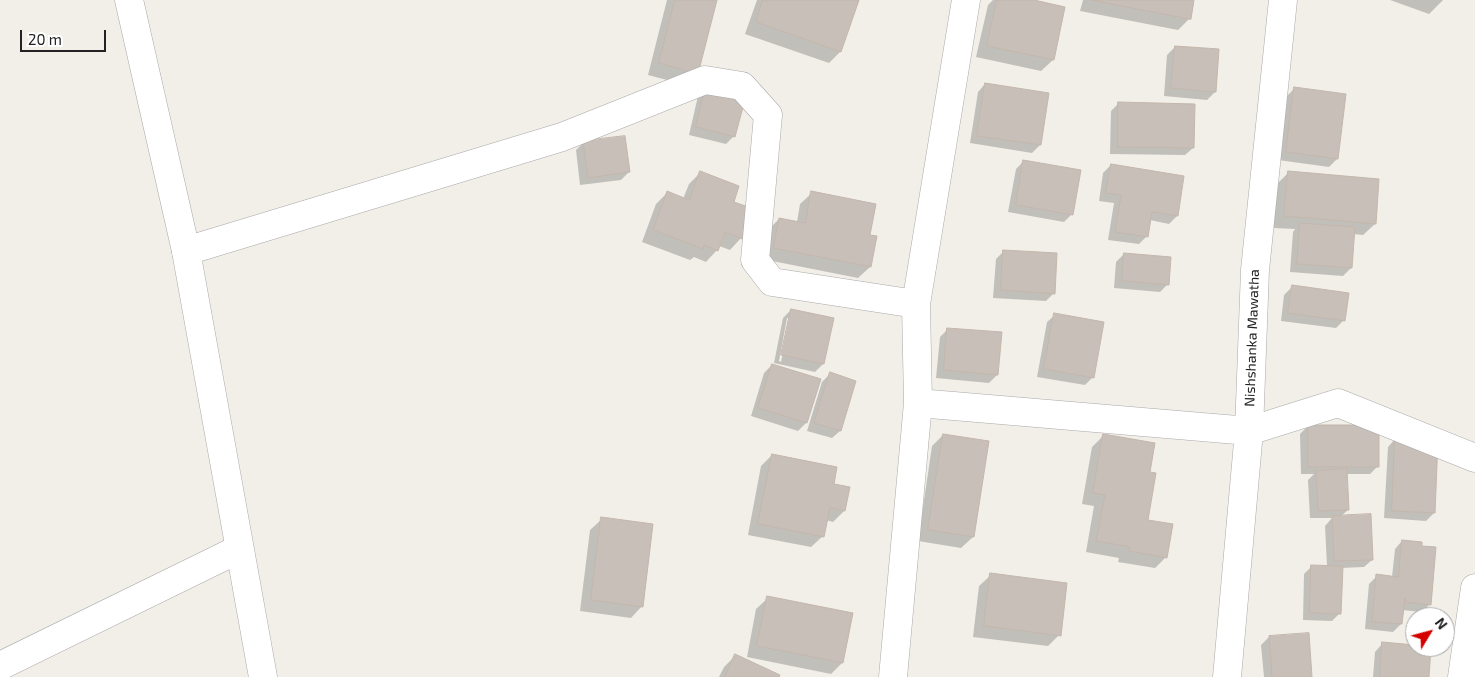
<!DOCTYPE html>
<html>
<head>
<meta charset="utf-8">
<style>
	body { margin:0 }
	#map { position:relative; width:1475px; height:677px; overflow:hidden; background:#f2efe9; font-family:"Exo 2",sans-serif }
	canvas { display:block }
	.north { position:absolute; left:1405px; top:607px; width:50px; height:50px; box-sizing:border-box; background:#fff; border:1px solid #a7a7a7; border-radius:50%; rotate:53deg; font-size:14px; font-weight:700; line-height:20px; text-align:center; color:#222 }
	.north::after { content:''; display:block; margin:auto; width:18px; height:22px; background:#d40000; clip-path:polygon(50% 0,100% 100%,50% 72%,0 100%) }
	.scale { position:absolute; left:20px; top:30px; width:86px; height:22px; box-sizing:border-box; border:2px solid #222; border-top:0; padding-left:6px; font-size:15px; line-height:18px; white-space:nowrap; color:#222; -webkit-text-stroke:4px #fff; paint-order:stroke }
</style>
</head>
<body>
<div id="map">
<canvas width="1475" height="677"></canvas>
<div class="north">N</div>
<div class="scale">20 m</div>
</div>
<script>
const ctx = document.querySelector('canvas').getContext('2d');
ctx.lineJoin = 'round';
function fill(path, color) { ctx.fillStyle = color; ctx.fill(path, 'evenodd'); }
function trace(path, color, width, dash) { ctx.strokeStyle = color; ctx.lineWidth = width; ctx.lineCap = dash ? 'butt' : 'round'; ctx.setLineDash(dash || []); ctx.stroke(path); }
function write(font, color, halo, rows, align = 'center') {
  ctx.font = font + ' "Exo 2",sans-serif'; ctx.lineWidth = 4.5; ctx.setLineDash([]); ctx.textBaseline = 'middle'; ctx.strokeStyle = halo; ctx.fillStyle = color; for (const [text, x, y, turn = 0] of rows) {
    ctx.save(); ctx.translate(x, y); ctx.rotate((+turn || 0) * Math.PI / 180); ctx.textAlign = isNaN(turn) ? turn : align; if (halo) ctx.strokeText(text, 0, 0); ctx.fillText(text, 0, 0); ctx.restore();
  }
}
const shadow = new Path2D(`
	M667 0H716L686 85 648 75Z
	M757 0H858L840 52 829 63 745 34Z
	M993 0H1028L1053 60 1041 71 976 57 988 5Z
	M1083 0H1193L1190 18 1178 30 1080 11Z
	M1390 0H1443L1429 14Z
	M1175 47 1215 92 1207 100 1164 96 1167 55Z
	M985 84 1040 145 1032 153 970 143 978 92Z
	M706 88 734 136 726 144 689 135 698 96Z
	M1295 88 1337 159 1329 167 1278 160 1287 96Z
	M1119 103 1193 148 1185 155 1110 154 1111 111Z
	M584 142 629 172 621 180 580 185 576 150Z
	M1024 161 1072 214 1064 222 1008 212 1016 169Z
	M1111 165 1177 216 1169 224 1150 220 1147 236 1139 244 1108 240 1114 203 1099 201 1103 173Z
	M700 173 733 202 741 238 730 250 719 246 717 250 706 262 694 257 690 260 642 242 656 204 667 193 683 199 689 184Z
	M1288 173 1375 224 1363 235 1353 234 1351 268 1343 276 1290 272 1293 232 1295 229 1273 228 1277 184Z
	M812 193 869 236 870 267 858 278 762 259 768 230 779 219 797 222 800 204Z
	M1004 251 1054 293 1046 301 993 298 996 259Z
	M1124 254 1168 284 1160 292 1114 288 1116 262Z
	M1292 287 1344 320 1336 328 1281 321 1284 295Z
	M791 310 832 319 823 364 815 372 774 363 783 318ZM787 318H790L781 362 779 361Z
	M1055 315 1093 377 1085 385 1037 377 1047 322Z
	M948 329 997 375 989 383 936 378 940 337Z
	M772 365 819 380 806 423 798 431 751 416 764 373Z
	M830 374 840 431 832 438 807 431 822 382Z
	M1308 426 1378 466 1370 474H1346L1348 510 1340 517 1372 560 1364 567 1341 568 1340 613 1332 621 1303 620 1304 574 1312 566H1327L1325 526 1332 518H1310L1308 480 1314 474H1301L1300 434Z
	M943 435 973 537 961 548 918 541 932 446Z
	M1104 435 1149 473 1146 521 1166 557 1155 568 1118 562 1119 558 1086 552 1094 506 1082 504 1092 447Z
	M1395 439 1434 513 1426 521 1384 518 1388 447Z
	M772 455 833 485 844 511 833 522 826 520 823 536 811 547 748 535 761 466Z
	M602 519 642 606 631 618 580 611 590 530Z
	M1402 541 1430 604 1422 612 1402 610 1401 624 1393 632 1365 629 1369 584 1377 576 1392 577 1395 549Z
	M991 575 1059 635 1048 646 973 637 979 586Z
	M768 598 842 663 831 674 747 657 756 609Z
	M1269 637 1310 677H1264L1261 645Z
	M1382 644 1430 647 1428 677H1373L1375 652Z
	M735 656 778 677H719L724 667Z`);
const building = new Path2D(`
	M675 0H717L698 74 659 63Z
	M763 0H859L841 52 756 22Z
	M997 0H1034L1065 7 1054 60 987 46Z
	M1091 0H1194L1191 19Z
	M1175 46 1219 49 1216 92 1171 88Z
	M985 83 1049 93 1041 145 977 136Z
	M706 86 746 96 735 137 696 127Z
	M1294 87 1346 94 1338 159 1286 152Z
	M1118 102 1195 104 1194 148 1118 147Z
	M625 136 630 172 588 178 583 141Z
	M1023 160 1081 170 1073 215 1016 205Z
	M1111 164 1184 176 1178 216 1152 212 1148 237 1115 232 1121 195 1106 193Z
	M700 171 739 186 734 202 754 209 742 239 725 232 718 251 704 245 703 249 653 230 667 191 689 200Z
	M1288 171 1379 179 1376 224 1284 216Z
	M811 191 876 204 870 235 877 236 871 267 773 248 779 218 805 223Z
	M1300 223 1355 227 1352 268 1297 264Z
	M1003 250 1057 253 1055 294 1001 290Z
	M1124 253 1171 257 1169 285 1122 281Z
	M1292 285 1349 293 1345 321 1288 313Z
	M791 309 834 318 824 364 781 355Z
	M1054 313 1104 322 1094 378 1044 369Z
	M947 328 1002 332 998 375 944 370Z
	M772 364 821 379 807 423 758 408Z
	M830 372 856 381 841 431 814 423Z
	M1308 425H1379V467H1308Z
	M943 434 989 441 974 537 928 530Z
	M1103 434 1155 443 1150 472 1156 473 1148 520 1173 524 1167 558 1129 551 1130 547 1096 541 1105 495 1093 493Z
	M1395 437 1438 439 1435 513 1392 511Z
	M772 454 837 467 834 484 850 487 845 511 830 508 824 537 758 524Z
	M1347 469 1349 510 1318 511 1316 471Z
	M1371 514 1373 560 1334 561 1332 516Z
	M601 517 653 524 643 607 591 600Z
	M1402 540 1422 542V546L1436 547 1431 605 1405 602V598L1402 624 1372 622 1376 574 1398 577Z
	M1311 565 1343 566 1341 614 1310 613Z
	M990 573 1067 583 1061 636 984 626Z
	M767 596 853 613 843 663 757 646Z
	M1309 633 1312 677H1272L1269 636Z
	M1382 642 1415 645V647H1431L1429 677H1380Z
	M735 654 780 675 779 677H725Z`);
const minor = new Path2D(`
	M186 251 562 137 705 80 742 86 768 115 755 260 772 282 916 304
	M918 403 1249 431 1338 403 1475 458
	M0 666 239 549
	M893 677 918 403 916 304 966 0
	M1227 677 1249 431 1255 270 1283 0
	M1462 677 1475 588`);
const tertiary = new Path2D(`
	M129 0 186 251 263 677`);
const streetNames = [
	["Nishshanka Mawatha",1252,338,-88]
];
fill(shadow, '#0003');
fill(building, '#c7bfb8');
trace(building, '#c4b6ab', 1);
trace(minor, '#a9a9a9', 29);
trace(tertiary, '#a9a9a9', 29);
trace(minor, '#fff', 28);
trace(tertiary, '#fff', 28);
write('14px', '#222', '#fff', streetNames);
</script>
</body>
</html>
